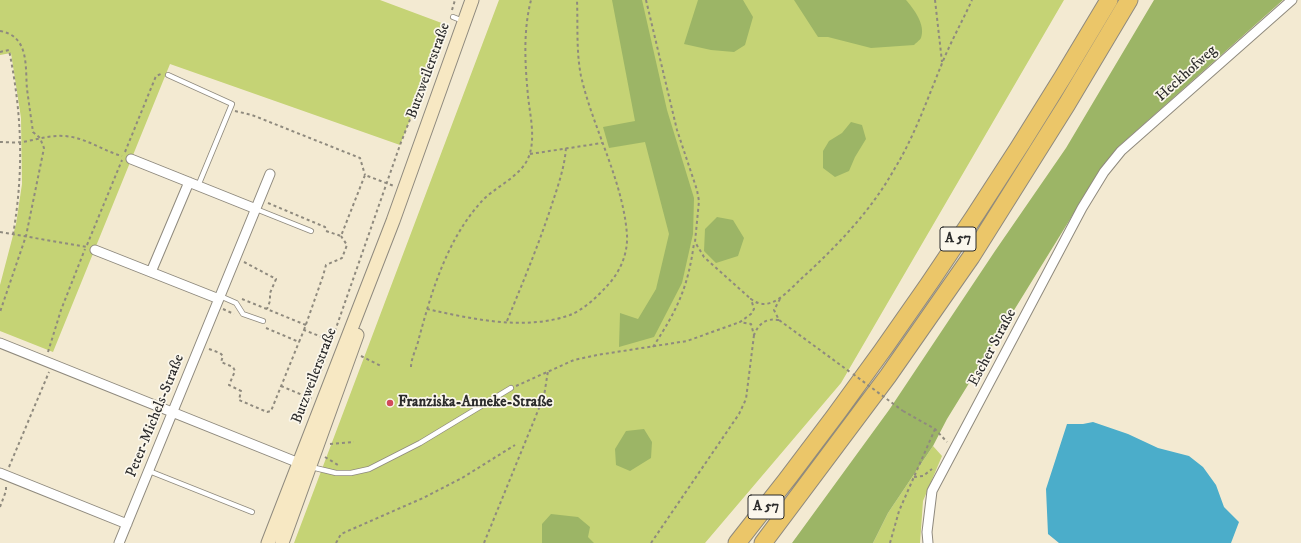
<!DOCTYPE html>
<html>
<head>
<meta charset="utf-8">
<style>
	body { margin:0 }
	canvas { display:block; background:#f3ead2 }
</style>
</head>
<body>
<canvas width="1301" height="543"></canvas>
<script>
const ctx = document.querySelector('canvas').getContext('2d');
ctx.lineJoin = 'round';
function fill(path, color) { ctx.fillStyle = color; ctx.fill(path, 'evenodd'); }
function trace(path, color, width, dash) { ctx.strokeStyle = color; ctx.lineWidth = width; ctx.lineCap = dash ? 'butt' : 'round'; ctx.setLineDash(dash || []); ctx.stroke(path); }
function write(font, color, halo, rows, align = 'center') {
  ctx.font = font + ' "IM FELL DW Pica",serif'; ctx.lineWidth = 3.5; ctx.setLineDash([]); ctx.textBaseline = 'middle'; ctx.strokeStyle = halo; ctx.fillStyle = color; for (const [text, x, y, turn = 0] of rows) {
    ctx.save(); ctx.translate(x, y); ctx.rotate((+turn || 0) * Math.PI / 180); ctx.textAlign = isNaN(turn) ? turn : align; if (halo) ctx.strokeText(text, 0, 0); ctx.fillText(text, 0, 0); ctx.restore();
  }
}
const green = new Path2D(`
	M0 0H380L447 25 400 145 170 64 53 352 0 331V285L16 224 22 184 21 118 11 53 0 55Z
	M499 0H1064L841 383 705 543H294Z
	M933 446 942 456 923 501 920 543H873L888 513Z`);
const forest = new Path2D(`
	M612 0H642L667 110 694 198 693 234 682 283 654 337 619 347 620 313 638 319 656 289 669 234 645 142 609 148 603 127 635 121Z
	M698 0H743L753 17 745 45 734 52 711 50 684 44Z
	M794 0H906C914 9 926 25 921 38 920 40 916 43 914 45L871 48 828 37H818Z
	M1154 0H1283L1118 147 1101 169 947 419 933 446 888 513 873 543H792L889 410 995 251 1066 148Z
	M851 122 862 125 866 139 855 157 849 171 835 177 823 168V151L829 141 842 133Z
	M717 217 733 220 744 238 738 256 716 263 704 251 705 229Z
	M644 429 652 442 651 458 630 471 616 465 615 449 626 431Z
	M551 514 578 517 590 527 588 537 594 543H542V524Z`);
const water = new Path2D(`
	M1093 422 1128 434 1158 448 1189 456 1203 467 1216 485 1224 507 1239 522 1231 543H1059L1048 534 1046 489 1067 424H1083Z`);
const path = new Path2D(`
	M646 0 677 130 697 190 699 201 695 242 704 257 751 299
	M935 0 942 62
	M452 10 455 0
	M0 31C30 36 25 68 27 89 29 104 31 118 33 132L40 138 44 148 26 236 0 312
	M0 52 9 50C22 114 24 170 13 235
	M235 111 252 115 360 158 365 175
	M0 142C7 142 15 143 22 142 36 140 49 135 64 136 85 137 103 151 122 156
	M125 152 156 76 161 74
	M530 154 602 143
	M268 203 325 227 326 231 341 236 365 175 394 186
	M0 232 87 247
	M87 245 122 160
	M244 262 276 279 270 293V301L267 309
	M242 299 306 325
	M780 299 774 310 779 320 850 372
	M223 309 234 314
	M427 309C472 319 525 331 570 315 583 310 597 297 606 287 619 274 628 255 627 235 623 180 593 129 581 76 576 51 578 25 577 0
	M779 320C766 318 759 323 754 335L751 324 740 322 751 314 754 309 751 299C770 314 788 291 801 279 837 246 871 211 895 168 914 137 927 100 941 66 950 43 962 22 972 0
	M507 321C523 282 539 244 552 204 558 186 565 166 566 147
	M266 328 299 342 304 330 332 341
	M304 330 323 276 326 265 342 258 347 245 341 236
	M653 347C677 310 688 288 694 243
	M209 349 220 353 223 356 221 362 233 367 235 371 229 385 241 391 239 400 267 412 271 411 299 342
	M48 352 61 310 85 249
	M361 356 381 366
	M411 367C411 358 417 348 419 338 432 290 447 240 481 202 495 186 524 176 530 153 535 135 530 115 528 96 525 64 523 31 531 0
	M321 371 400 145 448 22
	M281 386 312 399
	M516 386 574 360 597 355 687 341 740 322
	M903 411 935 429 947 442
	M330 444 354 442
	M325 457 338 465
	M9 467 49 372
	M914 477 923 476 932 469
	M0 507 6 491V485
	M336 543 341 534 423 498 462 478 515 445
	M484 543 544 396 548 371
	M651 543 739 414 746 399 754 335
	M890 543 899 511 935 429`);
const service = new Path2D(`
	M453 17 463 21
	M168 75 232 104 198 186
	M256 209 311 231
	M220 296 236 303 243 314 263 321
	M311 467 336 473H351L369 469 420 443 511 388
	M149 471 252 512`);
const minor = new Path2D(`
	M131 159 256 209
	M95 250 219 299
	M151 272 189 182
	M0 343 299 463
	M0 473 127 524
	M119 543 270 174
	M928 543 927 532 932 491 1082 208 1104 172 1121 151 1292 0`);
const secondary = new Path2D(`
	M268 543 393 221 472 0
	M282 543 357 335`);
const motorway = new Path2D(`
	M737 543C874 372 998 189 1109 0
	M763 543 888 376 971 257 1067 104 1129 0`);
const pathBridge = new Path2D(`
	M853 374 903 411`);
const markers = [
	[390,403,4,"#d1495b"]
];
const shields = [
	[958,239,36],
	[766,507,36]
];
const shieldNames = [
	["A 57",958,239],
	["A 57",766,507]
];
const streetNames = [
	["Butzweilerstraße",429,71,-70],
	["Heckhofweg",1187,74,-42],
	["Escher Straße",993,348,-62],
	["Butzweilerstraße",315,376,-69],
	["Peter-Michels-Straße",156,416,-68]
];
const poiNames = [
	["Franziska-Anneke-Straße",398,403]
];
fill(green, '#c5d375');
fill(forest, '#9cb566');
fill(water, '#4badca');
trace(service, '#8f8a7e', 6);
trace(minor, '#8f8a7e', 11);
trace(secondary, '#8f8a7e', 15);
trace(motorway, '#8f8a7e', 19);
trace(path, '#8f8a7e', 2, [3, 3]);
trace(service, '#fff', 4.5);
trace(minor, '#fff', 9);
trace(secondary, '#f7e8c3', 13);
trace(motorway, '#ebc669', 17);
trace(pathBridge, '#8f8a7e', 2, [3, 3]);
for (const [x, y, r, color] of markers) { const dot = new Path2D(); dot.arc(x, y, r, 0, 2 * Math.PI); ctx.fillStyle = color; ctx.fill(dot); trace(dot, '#fbf7ec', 1.5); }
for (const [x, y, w] of shields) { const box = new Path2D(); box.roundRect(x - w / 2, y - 12, w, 24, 3); ctx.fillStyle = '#fbf7ec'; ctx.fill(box); trace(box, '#2b2b2b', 1); }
write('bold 14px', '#2b2b2b', null, shieldNames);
write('15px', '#2b2b2b', '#fbf7ec', streetNames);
write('bold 15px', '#2b2b2b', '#fbf7ec', poiNames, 'left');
</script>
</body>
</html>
